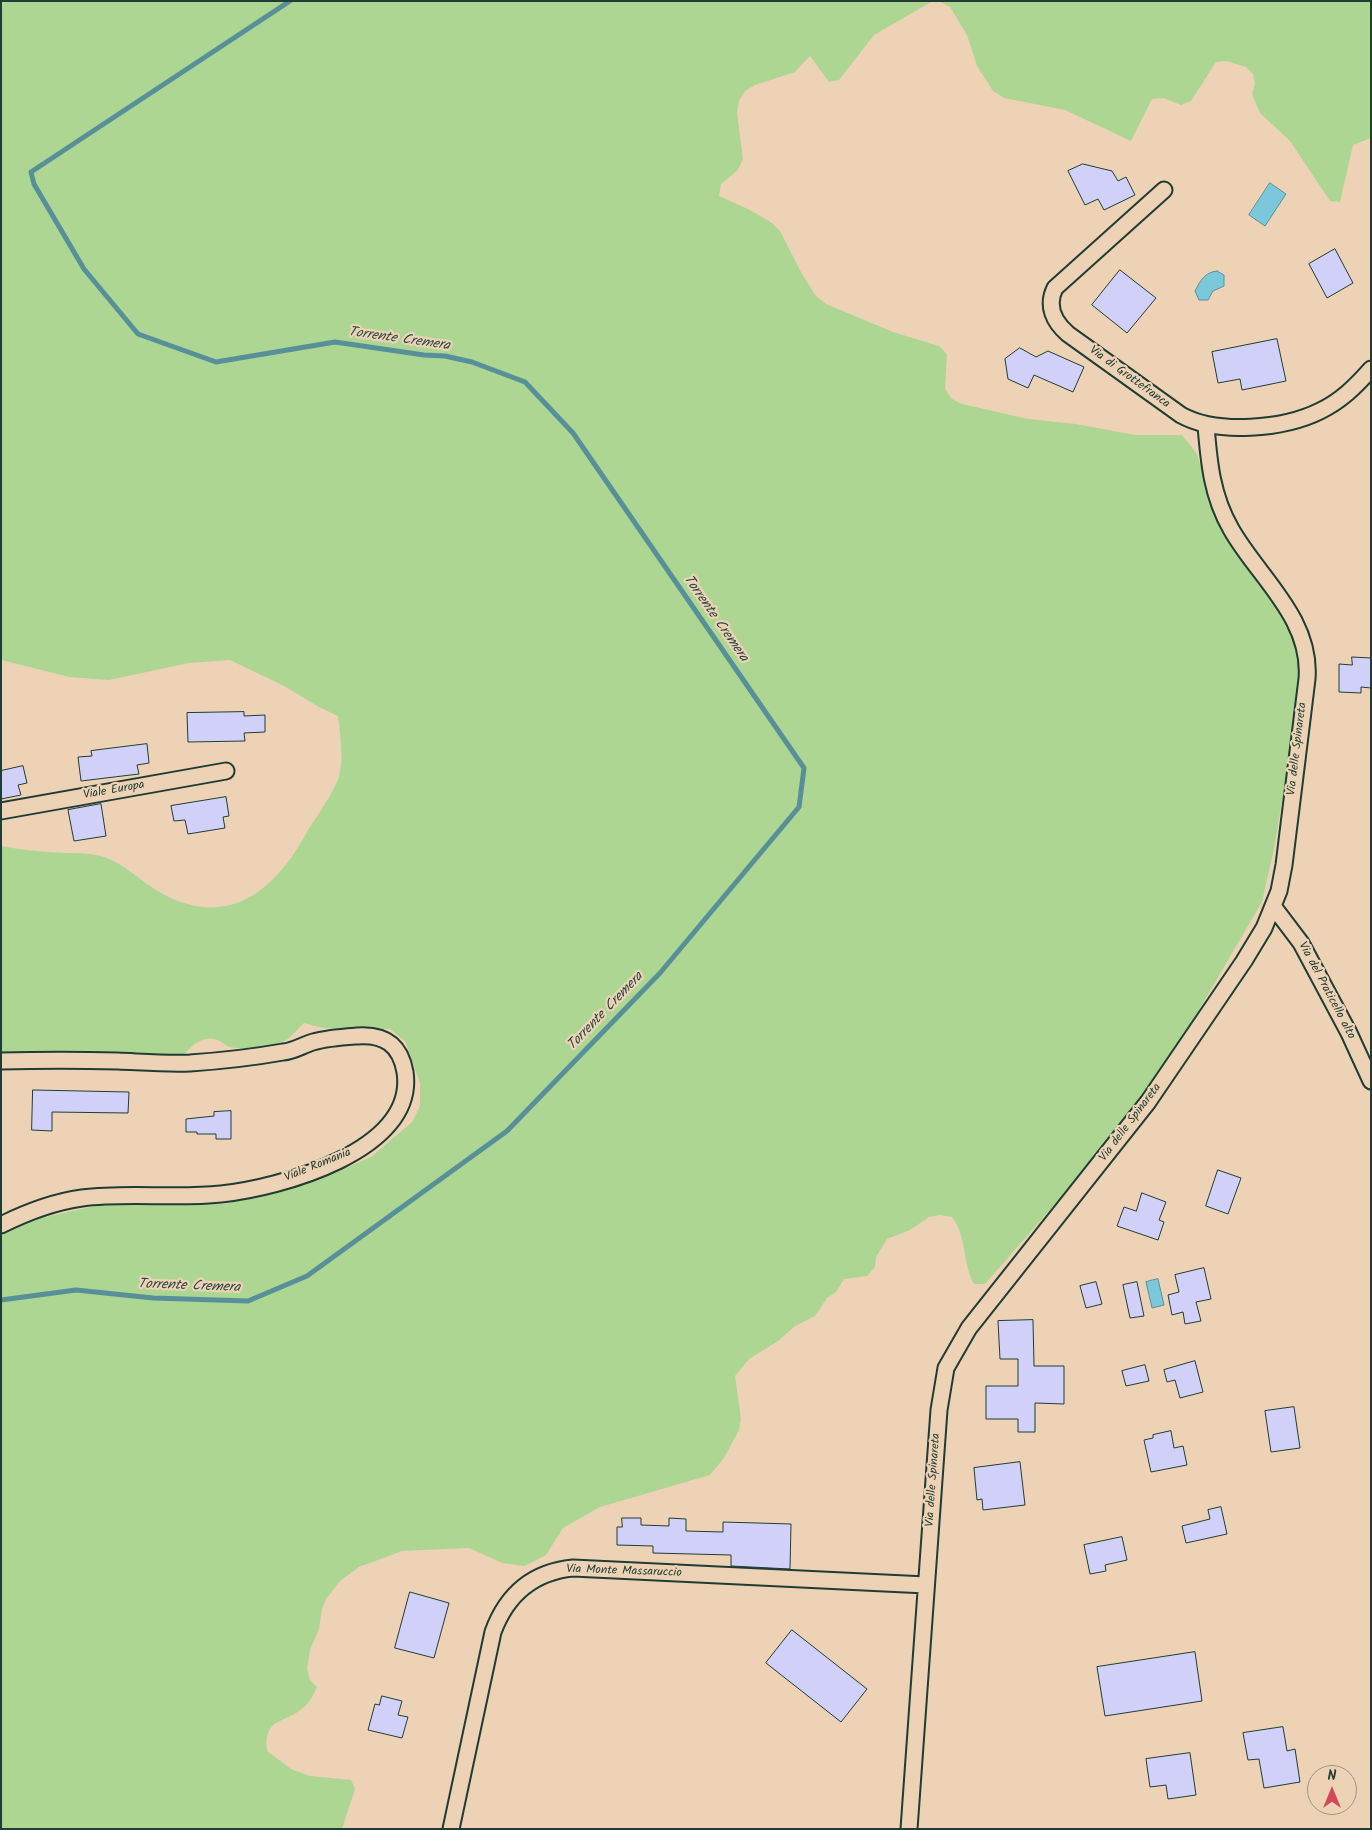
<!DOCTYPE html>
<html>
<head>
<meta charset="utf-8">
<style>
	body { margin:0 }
	#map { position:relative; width:1372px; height:1830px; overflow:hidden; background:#eed2b5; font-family:Kalam,sans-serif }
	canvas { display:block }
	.frame { position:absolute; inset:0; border:2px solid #1f3d34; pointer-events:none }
	.north { position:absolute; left:1307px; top:1765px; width:50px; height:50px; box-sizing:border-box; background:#eed2b5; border:1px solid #9b9681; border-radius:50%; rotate:0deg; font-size:14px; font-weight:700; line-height:20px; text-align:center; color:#1f3d34 }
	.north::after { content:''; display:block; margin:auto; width:18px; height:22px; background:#d1495b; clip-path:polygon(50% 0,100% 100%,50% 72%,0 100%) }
</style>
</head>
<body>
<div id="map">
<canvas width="1372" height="1830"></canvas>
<div class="frame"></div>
<div class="north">N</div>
</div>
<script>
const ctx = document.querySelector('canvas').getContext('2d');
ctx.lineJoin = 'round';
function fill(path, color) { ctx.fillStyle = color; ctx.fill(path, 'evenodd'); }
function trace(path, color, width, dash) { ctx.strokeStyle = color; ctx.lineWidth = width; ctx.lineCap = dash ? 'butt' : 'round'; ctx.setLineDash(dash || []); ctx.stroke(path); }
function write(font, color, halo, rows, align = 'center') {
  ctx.font = font + ' Kalam,sans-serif'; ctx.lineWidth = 4.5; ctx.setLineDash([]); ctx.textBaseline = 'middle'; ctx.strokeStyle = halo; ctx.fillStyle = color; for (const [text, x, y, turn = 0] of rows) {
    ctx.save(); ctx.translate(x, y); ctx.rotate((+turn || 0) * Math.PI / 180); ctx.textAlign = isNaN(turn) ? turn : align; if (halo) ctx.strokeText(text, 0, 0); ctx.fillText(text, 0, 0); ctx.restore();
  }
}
const green = new Path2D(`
	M1 1H1371V138L1353 145 1340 202 1330 201 1290 141 1260 113 1252 94 1255 84 1253 74 1246 67 1226 61 1216 62 1191 101 1181 105 1163 98 1152 99 1131 141 1065 110 1004 98 993 91 977 66 967 35 950 7 941 2H931L874 35 839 80 829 82 810 56 795 72 755 85 745 91 739 101 737 112 743 159 738 170 721 184 719 196 750 210 772 223 780 231 802 274 816 296 826 304 893 332 939 346 947 354 945 389 952 399 962 404 1028 419 1076 424 1135 435H1182L1197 454 1209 495 1286 616 1300 660 1294 729 1274 849 1262 902 1200 1008 1194 1024 1120 1130 985 1284H974C962 1263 967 1236 952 1217L940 1215 929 1217 910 1230 887 1239 876 1257 875 1267 867 1276 844 1279 836 1292 827 1298 815 1316 795 1326 778 1341 749 1359 735 1376 741 1419 739 1430 724 1458 710 1475 600 1507 563 1528 546 1555 525 1566 502 1563 469 1548 402 1551 359 1567 340 1581 326 1599 322 1609 319 1629 310 1650 307 1669 310 1680 317 1687C314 1694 310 1702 304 1707 285 1724 263 1717 267 1751L291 1769 310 1776 351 1780 355 1789 342 1829H1V1217L19 1223 104 1204H224L320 1179 371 1157 412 1122 420 1106V1083L405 1041 390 1029 323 1028 304 1023C296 1030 290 1040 280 1043 270 1047 240 1050 230 1047 225 1046 224 1043 220 1041 205 1033 192 1045 183 1056L1 1055V846C23 850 44 852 65 853 75 853 86 853 96 855 122 860 138 880 161 893 228 930 275 891 307 832 316 817 335 791 339 776 344 760 340 732 338 716L319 707 284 686 230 660 189 663 109 680 69 677 1 660Z`);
const water = new Path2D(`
	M1270 183 1286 194 1265 226 1249 215Z
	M1217 271 1224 275V286L1213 291 1208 300H1199L1195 291C1200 281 1205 272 1217 271Z
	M1158 1279 1164 1305 1152 1308 1146 1282Z`);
const stream = new Path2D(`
	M1 1300 76 1290 153 1298 248 1301 307 1276 507 1131 660 973 799 807 804 768 573 433 525 382 472 362 445 356 424 355 335 342 216 362 138 334 84 269 34 184 31 172 290 1`);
const building = new Path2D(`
	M1083 164 1112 171 1118 181 1126 177 1135 195 1104 210 1098 199 1085 205 1068 171Z
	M1335 249 1353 283 1327 298 1309 264Z
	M1120 270 1156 298 1127 333 1092 305Z
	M1277 339 1286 381 1242 390 1240 379 1218 383 1212 352Z
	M1020 348 1036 357 1048 351 1084 367 1073 392 1034 375 1028 388 1008 379 1005 359Z
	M1352 657 1371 658V688L1361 687V693L1339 692V664L1352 665Z
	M244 712V716L265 715V732L244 733 245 741 188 742 187 713Z
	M147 744 149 763 137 765 139 774 81 781 78 757 92 756 91 751Z
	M23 766 27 783 18 785 21 795 1 799V771Z
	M226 797 229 816 223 817 225 828 188 834 185 820 174 821 171 806Z
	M101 804 106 836 74 841 68 810Z
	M33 1090 129 1092 128 1113 52 1112V1131L32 1130Z
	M231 1111V1139H216V1134H197V1132H186V1119L214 1116V1112Z
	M1218 1170 1241 1178 1228 1214 1206 1206Z
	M1142 1193 1166 1202 1159 1220 1164 1222 1158 1240 1117 1226 1124 1207 1136 1211Z
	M1204 1268 1211 1299 1196 1302 1201 1321 1185 1324 1183 1312 1172 1315 1168 1295 1179 1292 1175 1275Z
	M1096 1282 1102 1304 1086 1308 1080 1286Z
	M1137 1282 1144 1316 1130 1318 1123 1285Z
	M1033 1320 1034 1366H1064V1404L1035 1403V1432H1018V1419H986V1386H1018V1359H1000L998 1321Z
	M1195 1361 1203 1392 1180 1398 1175 1380 1167 1382 1164 1370Z
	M1145 1365 1149 1381 1126 1386 1122 1371Z
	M1294 1407 1300 1448 1271 1452 1265 1411Z
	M1171 1431 1174 1448 1183 1446 1187 1465 1151 1472 1144 1440 1153 1438V1435Z
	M1020 1462 1025 1505 983 1510 982 1499 977 1500 974 1468Z
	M1221 1507 1227 1534 1186 1543 1182 1526 1210 1519 1208 1510Z
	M622 1518H641V1525L669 1526V1518L686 1519V1531L723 1532V1522L791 1524 790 1569 731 1566V1555L653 1553V1546L617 1545V1527H622Z
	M1122 1537 1127 1560 1105 1565 1106 1571 1090 1574 1084 1545Z
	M410 1592 449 1603 434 1658 395 1648Z
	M792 1630 867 1689 841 1722 766 1663Z
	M1195 1652 1202 1701 1105 1716 1097 1667Z
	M382 1696 402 1701 398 1715 408 1717 402 1738 368 1730 375 1704 379 1705Z
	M1283 1727 1287 1751 1295 1749 1300 1782 1264 1788 1259 1759 1248 1760 1243 1733Z
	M1190 1753 1196 1795 1168 1799 1166 1785 1150 1787 1146 1759Z`);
const street = new Path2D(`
	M1164 190 1055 288C1046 306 1054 322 1068 334L1181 415C1217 435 1284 429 1320 411 1341 401 1356 386 1371 369
	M1 811 226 771
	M1273 906 1301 943 1349 1033 1371 1081
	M1 1061C40 1060 79 1060 118 1061 142 1062 166 1064 190 1063 219 1061 255 1057 283 1052 294 1051 303 1045 313 1042 327 1038 343 1037 357 1036 384 1034 400 1044 405 1072 417 1151 279 1188 221 1194 175 1199 128 1192 82 1198 53 1202 27 1212 1 1225
	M451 1829 493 1632C507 1594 533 1572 573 1568L926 1585
	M909 1829 939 1410 946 1368 969 1328 1148 1102 1244 961 1264 928 1279 891 1284 865 1307 679C1312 618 1258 577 1231 529 1212 496 1209 463 1206 426`);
const streetNames = [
	["Via di Grottefranca",1129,378,36],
	["Via delle Spinareta",1298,749,-83],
	["Viale Europa",114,791,-10],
	["Via del Praticello alto",1326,991,62],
	["Via delle Spinareta",1131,1123,-53],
	["Viale Romania",318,1166,-22],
	["Via delle Spinareta",934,1480,-86],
	["Via Monte Massaruccio",624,1572,2]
];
const waterNames = [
	["Torrente Cremera",399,340,8],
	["Torrente Cremera",715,619,55],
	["Torrente Cremera",606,1012,-46],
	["Torrente Cremera",189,1287,2]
];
fill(green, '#add693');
fill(water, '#7cc8db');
trace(water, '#579098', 1);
trace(stream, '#579098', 5);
fill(building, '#d0d0f8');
trace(building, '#1f3d34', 1);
trace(street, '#1f3d34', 19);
trace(street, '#eed2b5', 15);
write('12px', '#1f3d34', '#eed2b5', streetNames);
write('italic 14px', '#284b45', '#eed2b5', waterNames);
</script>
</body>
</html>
